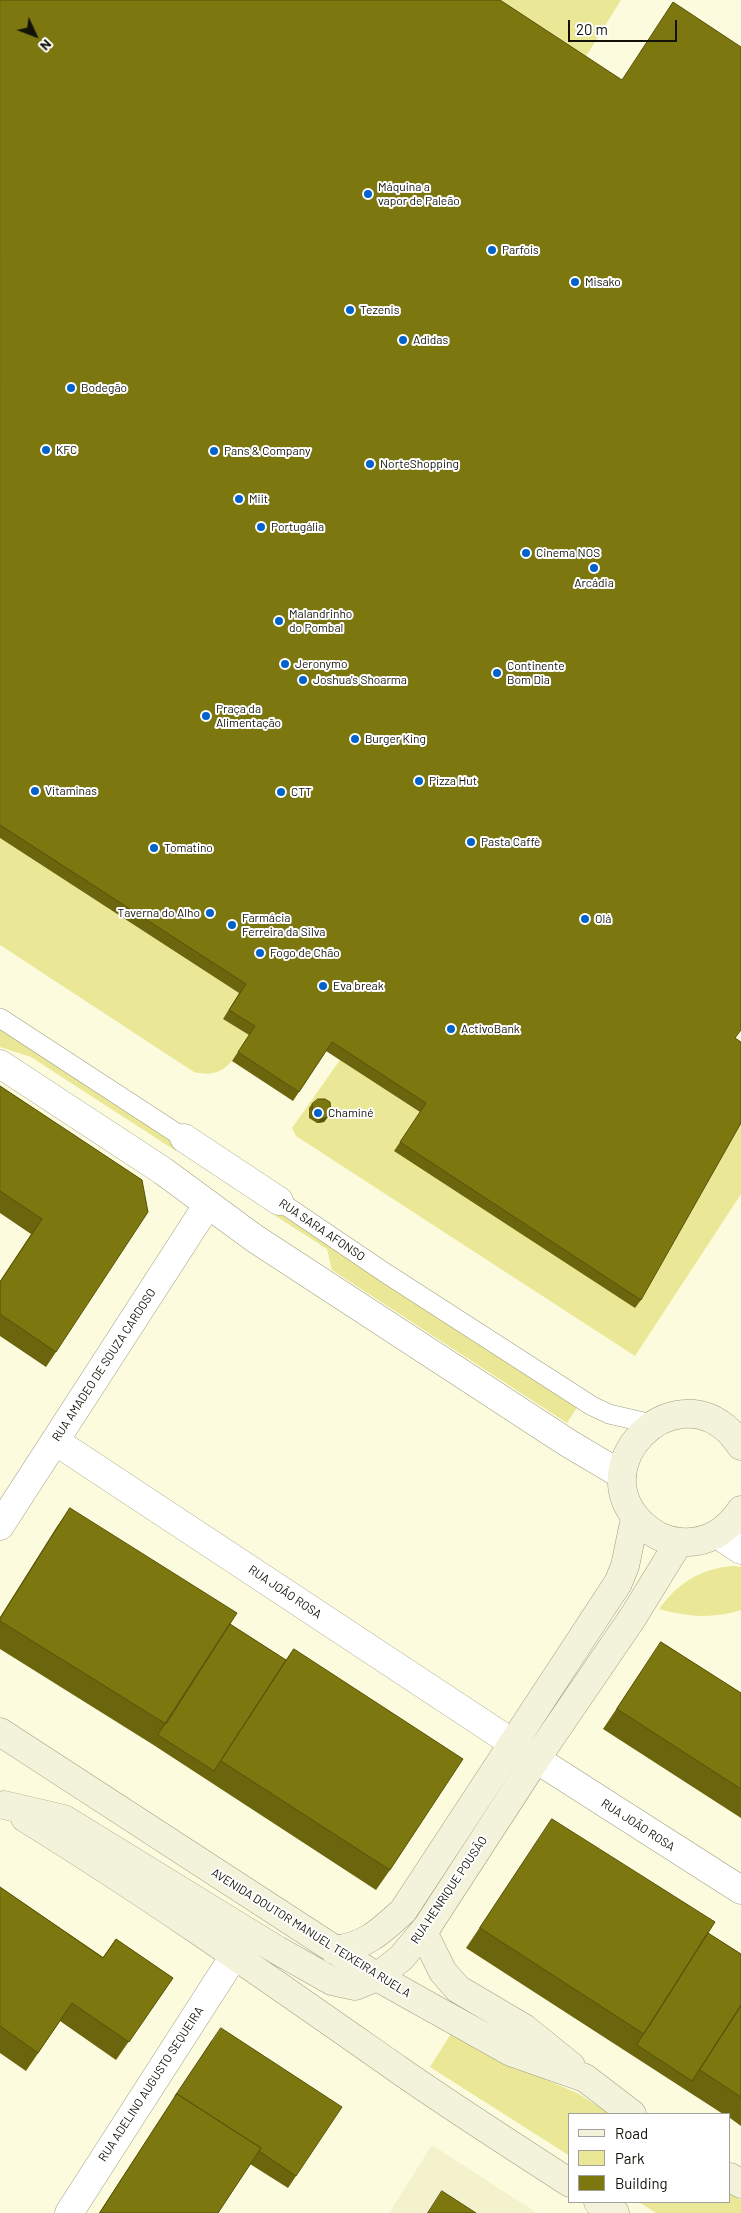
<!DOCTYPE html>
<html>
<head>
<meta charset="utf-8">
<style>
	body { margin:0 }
	#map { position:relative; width:741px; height:2213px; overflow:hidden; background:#fcfbdd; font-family:Barlow,sans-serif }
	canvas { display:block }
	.legend { position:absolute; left:568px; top:2113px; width:162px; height:90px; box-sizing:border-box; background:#fff; border:1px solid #a0a09c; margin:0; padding:6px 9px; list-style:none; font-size:15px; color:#121208 }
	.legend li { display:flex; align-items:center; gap:10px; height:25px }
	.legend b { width:25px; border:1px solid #a0a09c }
	.north { position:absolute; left:10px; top:10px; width:50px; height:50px; -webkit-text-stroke:4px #fff; paint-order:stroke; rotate:133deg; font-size:14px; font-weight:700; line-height:20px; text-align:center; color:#121208 }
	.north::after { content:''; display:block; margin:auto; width:18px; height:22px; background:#121208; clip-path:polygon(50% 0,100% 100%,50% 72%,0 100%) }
	.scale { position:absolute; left:568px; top:20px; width:109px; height:22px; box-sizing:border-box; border:2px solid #121208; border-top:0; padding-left:6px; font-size:15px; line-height:18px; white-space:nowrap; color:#121208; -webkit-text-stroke:4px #fff; paint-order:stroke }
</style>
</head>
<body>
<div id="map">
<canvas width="741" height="2213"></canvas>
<ul class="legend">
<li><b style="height:6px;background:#f3f2da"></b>Road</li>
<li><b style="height:14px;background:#eae796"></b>Park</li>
<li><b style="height:14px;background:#7c770f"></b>Building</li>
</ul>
<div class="north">N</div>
<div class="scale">20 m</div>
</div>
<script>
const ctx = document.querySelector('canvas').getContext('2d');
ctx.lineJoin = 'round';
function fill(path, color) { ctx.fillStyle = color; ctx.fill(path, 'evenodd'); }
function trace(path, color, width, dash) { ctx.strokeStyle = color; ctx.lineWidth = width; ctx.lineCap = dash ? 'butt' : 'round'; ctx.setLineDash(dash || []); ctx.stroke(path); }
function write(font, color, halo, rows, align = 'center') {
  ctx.font = font + ' Barlow,sans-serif'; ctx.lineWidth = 4; ctx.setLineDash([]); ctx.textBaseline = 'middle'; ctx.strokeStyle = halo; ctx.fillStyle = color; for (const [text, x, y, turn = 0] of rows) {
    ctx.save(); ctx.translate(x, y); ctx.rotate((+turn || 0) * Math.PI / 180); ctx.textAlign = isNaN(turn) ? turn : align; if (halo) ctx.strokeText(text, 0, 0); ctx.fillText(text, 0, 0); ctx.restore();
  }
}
const built = new Path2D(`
	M432 2145 537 2213H389Z`);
const green = new Path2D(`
	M479 0H621L580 66Z
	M0 838 239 993 223 1019 249 1035C234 1058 226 1080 194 1072L0 945Z
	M0 1028 179 1145 176 1151 31 1057 0 1047Z
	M340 1060 420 1112 394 1151 741 1121V1194L635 1356 296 1136 292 1128Z
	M274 1208 578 1406 567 1423 332 1270 327 1249 271 1213Z
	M734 1566 741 1567V1610C713 1619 687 1617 659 1609 678 1583 701 1568 734 1566Z
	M454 2029 529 2072 579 2094 610 2114H570V2156L430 2067Z
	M730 2193 741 2200V2213H656L639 2202H730Z`);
const lane = new Path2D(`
	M0 1018 184 1138
	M279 1201 387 1274 592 1406 609 1414 652 1424`);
const street = new Path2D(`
	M0 1064 163 1171 254 1238 568 1443 622 1475
	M184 1138 279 1201
	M55 1441 514 1744
	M0 1526 208 1204
	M717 1534 741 1550
	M536 1759 741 1890
	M69 2213 234 1956`);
const secondary = new Path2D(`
	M741 1446C737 1441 733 1435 729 1431 670 1376 583 1466 641 1523 652 1534 665 1541 681 1542 707 1544 727 1531 741 1510
	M0 1732 377 1977 511 2052 585 2078 632 2114
	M4 1805 64 1819 277 1950 332 1981 355 1986 377 1977 401 1958 427 1927 536 1759 633 1617 679 1542
	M25 1818C153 1897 276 1984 399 2070 455 2109 513 2146 570 2183
	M423 1932 443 1972 458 1989 524 2028 571 2066
	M334 1950C366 1946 380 1932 403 1911L618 1583 625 1566 635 1518
	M730 2177 741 2184
	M598 2202 615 2213`);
const wall = new Path2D(`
	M0 0 735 1038 641 1300 635 1308 394 1151 420 1112 326 1051 293 1101 232 1061 249 1035 223 1019 239 993 0 838Z
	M0 1086 142 1180 56 1352 46 1367 0 1336V1281L31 1234 0 1213Z
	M312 1104 328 1117 324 1122 317 1123 309 1118V1108Z
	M70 1508 230 1624 286 1660 294 1649 390 1870 376 1890 152 1744 0 1649V1617L56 1528Z
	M661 1642 741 1693V1818L603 1729Z
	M552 1819 708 1933 741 1954V2126L730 2118V2114H723L466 1948Z
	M0 1887 103 1957 116 1939 173 1978 116 2060 60 2021 26 2071 0 2053Z
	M212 2040 296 2176 288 2188 250 2164 218 2213H99Z`);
const shadedWall = new Path2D(`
	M331 1112 324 1122 317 1123 321 1119Z`);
const building = new Path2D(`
	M0 0H500L622 80 673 2 741 47V1030L735 1038 741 1042V1123L641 1300 400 1142 426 1103 332 1042 299 1092 238 1052 255 1026 229 1010 246 984 0 825Z
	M0 1086 142 1180 148 1212 56 1352 0 1314V1282L42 1219 0 1191Z
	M318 1099H325L330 1102 331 1112 327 1117 321 1119 313 1113 312 1104Z
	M70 1508 237 1613 166 1724 0 1621V1619Z
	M230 1624 286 1660 214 1771 158 1735Z
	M661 1642 741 1693V1789L617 1709Z
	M294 1649 463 1759 390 1870 221 1761Z
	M552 1819 715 1922 644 2034 480 1928Z
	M0 1887 103 1958 116 1939 173 1978 129 2042 72 2003 38 2053 0 2026Z
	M708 1933 741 1954V2005L692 2081 637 2045Z
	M741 2006V2097L700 2070Z
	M221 2028 342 2107 296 2176 259 2151 261 2148 177 2094 175 2096Z
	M177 2094 261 2148 218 2213H100Z
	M442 2191 476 2213H428Z`);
const markers = [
	[368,194,5,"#0062ca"],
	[492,250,5,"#0062ca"],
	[575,282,5,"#0062ca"],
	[350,310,5,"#0062ca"],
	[403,340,5,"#0062ca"],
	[71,388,5,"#0062ca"],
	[46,450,5,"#0062ca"],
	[214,451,5,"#0062ca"],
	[370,464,5,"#0062ca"],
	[239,499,5,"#0062ca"],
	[261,527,5,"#0062ca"],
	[526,553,5,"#0062ca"],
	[594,568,5,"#0062ca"],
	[279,621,5,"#0062ca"],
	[285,664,5,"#0062ca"],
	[497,673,5,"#0062ca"],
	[303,680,5,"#0062ca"],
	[206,716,5,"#0062ca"],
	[355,739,5,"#0062ca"],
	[419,781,5,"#0062ca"],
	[35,791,5,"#0062ca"],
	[281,792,5,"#0062ca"],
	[471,842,5,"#0062ca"],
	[154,848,5,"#0062ca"],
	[210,913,5,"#0062ca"],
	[585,919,5,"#0062ca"],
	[232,925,5,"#0062ca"],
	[260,953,5,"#0062ca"],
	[323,986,5,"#0062ca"],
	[451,1029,5,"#0062ca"],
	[318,1113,5,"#0062ca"]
];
const poiNames = [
	["Máquina a",378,187],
	["vapor de Paleão",378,201],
	["Parfois",502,250],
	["Misako",585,282],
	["Tezenis",360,310],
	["Adidas",413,340],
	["Bodegão",81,388],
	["KFC",56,450],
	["Pans & Company",224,451],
	["NorteShopping",380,464],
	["Miit",249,499],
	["Portugália",271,527],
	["Cinema NOS",536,553],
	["Arcádia",594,583,"center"],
	["Malandrinho",289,614],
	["do Pombal",289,628],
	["Jeronymo",295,664],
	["Continente",507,666],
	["Bom Dia",507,680],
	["Joshua's Shoarma",313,680],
	["Praça da",216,709],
	["Alimentação",216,723],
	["Burger King",365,739],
	["Pizza Hut",429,781],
	["Vitaminas",45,791],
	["CTT",291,792],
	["Pasta Caffè",481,842],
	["Tomatino",164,848],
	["Taverna do Alho",200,913,"right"],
	["Farmácia",242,918],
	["Ferreira da Silva",242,932],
	["Olá",595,919],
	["Fogo de Chão",270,953],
	["Eva break",333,986],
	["ActivoBank",461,1029],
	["Chaminé",328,1113]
];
const streetNames = [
	["RUA SARA AFONSO",322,1230,34],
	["RUA AMADEO DE SOUZA CARDOSO",104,1365,-57],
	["RUA JOÃO ROSA",285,1592,34],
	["RUA JOÃO ROSA",638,1825,33],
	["RUA HENRIQUE POUSÃO",449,1890,-56],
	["AVENIDA DOUTOR MANUEL TEIXEIRA RUELA",311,1933,32],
	["RUA ADELINO AUGUSTO SEQUEIRA",151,2084,-57]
];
fill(built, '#f3f2cc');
fill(green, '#eae796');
trace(lane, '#a09f83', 20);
trace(street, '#a09f83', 29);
trace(secondary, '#a09f83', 29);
trace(lane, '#fff', 19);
trace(street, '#fff', 28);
trace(secondary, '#f3f2da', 28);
fill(wall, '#6b660d');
fill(shadedWall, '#57530a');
fill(building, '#7c770f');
trace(building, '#57530a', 1);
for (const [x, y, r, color] of markers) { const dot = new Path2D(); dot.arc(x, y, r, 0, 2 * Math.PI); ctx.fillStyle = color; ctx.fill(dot); trace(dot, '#fff', 2); }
write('12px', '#121208', '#fff', poiNames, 'left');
write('12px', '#121208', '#fff', streetNames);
</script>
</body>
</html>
